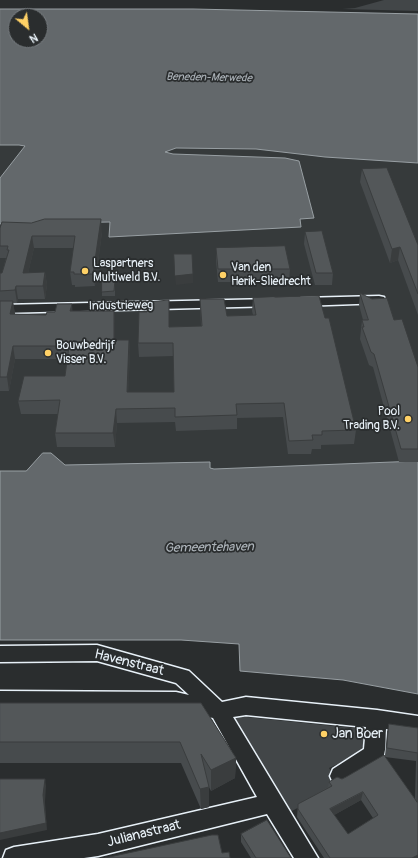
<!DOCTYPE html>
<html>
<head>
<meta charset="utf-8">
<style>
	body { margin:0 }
	#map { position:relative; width:418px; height:858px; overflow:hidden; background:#2a2d2e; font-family:Pangolin,sans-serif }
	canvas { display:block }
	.north { position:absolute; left:8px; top:8px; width:40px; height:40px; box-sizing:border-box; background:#2a2d2e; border:1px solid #767b7f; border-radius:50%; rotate:151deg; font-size:11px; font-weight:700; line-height:16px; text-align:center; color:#e8f1f8 }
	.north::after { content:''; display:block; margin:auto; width:14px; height:18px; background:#ffd166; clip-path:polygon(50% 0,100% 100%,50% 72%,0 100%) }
</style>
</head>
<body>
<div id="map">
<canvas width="418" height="858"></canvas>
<div class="north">N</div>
</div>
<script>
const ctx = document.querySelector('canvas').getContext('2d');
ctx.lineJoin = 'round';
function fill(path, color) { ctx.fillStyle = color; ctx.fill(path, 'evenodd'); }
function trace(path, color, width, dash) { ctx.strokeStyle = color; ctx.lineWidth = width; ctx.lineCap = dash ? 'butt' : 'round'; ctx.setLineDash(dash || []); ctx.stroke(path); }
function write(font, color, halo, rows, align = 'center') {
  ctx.font = font + ' Pangolin,sans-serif'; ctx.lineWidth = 3.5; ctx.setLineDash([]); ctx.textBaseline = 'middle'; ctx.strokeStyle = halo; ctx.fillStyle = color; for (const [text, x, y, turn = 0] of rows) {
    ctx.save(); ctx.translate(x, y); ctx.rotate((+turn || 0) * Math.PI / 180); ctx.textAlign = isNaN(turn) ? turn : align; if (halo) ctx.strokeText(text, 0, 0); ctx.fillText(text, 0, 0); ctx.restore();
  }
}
const built = new Path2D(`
	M0 133 418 153V477L0 480Z`);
const green = new Path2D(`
	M384 0H418V11L342 9 355 8Z
	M236 716 363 729 368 731C369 751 344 761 329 768L339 786 290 812 231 722Z`);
const water = new Path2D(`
	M0 9H193L418 14V163L325 157 256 149 176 148 165 152 173 154 285 158 299 161 314 218 300 219 301 227 109 237 110 222 0 224V178L25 146 19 145H0ZM16 16H40V40H16Z
	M43 453H51L65 465 210 462V468L214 469 418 461V694L343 680 240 671 239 644 181 640H0V471H26Z`);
const minor = new Path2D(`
	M379 296 384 297 385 300 384 303 301 306 295 302 301 298Z
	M273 299 278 300 279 303 278 306 0 313V305Z
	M97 645 189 671 222 702 246 697 377 710 418 716V734L386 729C385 738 387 754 381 761 375 767 349 782 340 786L333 783 330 776 333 769 364 749 366 727 246 715 233 717 318 858H294L267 814 98 856 84 858H3L6 850 14 847 98 834 257 797 213 718 176 710 0 709V691L176 692 189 695 176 683 97 661 0 662V646Z`);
const wall = new Path2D(`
	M362 169 418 245V315L398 260 390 263 360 182Z
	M0 228 102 232 95 286 75 287V285H72L70 272 74 248H34L28 273 45 272 47 285 45 299H18L17 303H13L15 314 46 315 55 312 72 304V311H114L115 324V340H129L130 353 128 392H174L173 356 139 357 138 343 170 327 201 326 200 299 227 316 253 315 252 311 253 298 325 318 356 430 354 444 321 445V449H312L311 454H288L283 417 237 418V429L176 431 175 422 117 423 115 447H57L55 433 58 414H21L18 401 65 376 67 359H15L9 391H0V273H2L6 258H0Z
	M305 232 333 273 332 285H315L304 244Z
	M216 248 290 269 289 282H218L216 261Z
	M115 280V296H102V292Z
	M360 293 394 320 418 367V462H399L373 367 369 365 360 339 362 320H363L359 305Z
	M0 703H201L236 758 235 778 211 791 209 787V807L201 809 181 763H0Z
	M389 724 418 728V858H324L297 817 298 804 328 787 329 782 342 779 385 756 387 733ZM385 757 416 761 415 799ZM361 800 373 818 348 834 334 815Z
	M241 834 291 858H251L241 842Z`);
const shadedWall = new Path2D(`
	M101 219 102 232 95 286 93 274Z
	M32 236 34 248 25 286 23 273Z
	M400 247 398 260 390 263 392 249Z
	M45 272 47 285 45 299 43 286Z
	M193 274V283L176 285 175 276Z
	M16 286 18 299 17 303 15 290Z
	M13 301 15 314H10Z
	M72 304 73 317 70 311Z
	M114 311 115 324V354L114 340Z
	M129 340 130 353 128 406 127 392Z
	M13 346 15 359 9 391 7 377Z
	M116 409 117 423 115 447 113 433Z
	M236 758 235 778 211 791V770Z
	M45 779 46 786 45 802 47 830 0 840V833L43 795Z
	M209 787V807L201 809 200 789Z
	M363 792 361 800 329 818 330 809Z
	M418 855V858H412Z`);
const building = new Path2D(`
	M387 168 418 245V294L400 247 392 249 362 169Z
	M45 219H101L93 274H74V272H70L75 236H32L23 273 45 272 43 286H16L15 290 0 291V273H2L9 250H7L8 246H0V228L2 222 31 223Z
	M322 231 333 273H316L305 232Z
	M285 246 290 269H218L216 248Z
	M174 254H192L193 274 175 276Z
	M102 280H115L114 291 102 292Z
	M360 293 372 299 387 298 394 320 402 319 418 367V449H401L374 354 371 352 362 327H364L362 320H368Z
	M319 296 325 318H329L356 430 322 431V435H312L313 440 289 441 284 403 236 404 237 415 175 417V408L116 409 113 433H55L60 400 18 401 24 376H65L69 346H13L7 377H0V301H13L10 314 46 315 47 312H55L57 304H72L70 311H114V340H129L127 392H174L173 343H138L139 312H147L148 302 169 300V327L202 326 200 299H224L227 316 256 315 253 298Z
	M0 703H201L236 758 211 770 201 754 209 787 200 789 180 742H0Z
	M389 724 418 728V753L387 748Z
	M418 754V855L412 858H330L298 809V804L332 786 329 782 337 777 342 779 346 777 384 755 417 802ZM363 792 378 815 348 834 330 809Z
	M0 779H45L43 795 46 823 0 833Z
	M267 820 291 858H256L241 834Z
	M212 835H218L222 853 229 852 230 858H105Z`);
const markers = [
	[85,271,4,"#ffd166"],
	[223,275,4,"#ffd166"],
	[48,353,4,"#ffd166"],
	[408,419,4,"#ffd166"],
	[324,734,4,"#ffd166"]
];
const farWaternames = [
	["Beneden-Merwede",209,78,1]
];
const poiNames = [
	["Laspartners",93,264],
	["Multiweld B.V.",93,278],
	["Van den",231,268],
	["Herik-Sliedrecht",231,282],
	["Bouwbedrijf",56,346],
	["Visser B.V.",56,360],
	["Pool",400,412,"right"],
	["Trading B.V.",400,426,"right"]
];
const streetNames = [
	["Industrieweg",121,306,-1]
];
const waterNames = [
	["Gemeentehaven",209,548,-1]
];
const nearStreetnames = [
	["Havenstraat",129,663,14],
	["Julianastraat",144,834,-14]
];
const nearPoinames = [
	["Jan Boer",332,734]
];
fill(built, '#363a3b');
fill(green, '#424648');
fill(water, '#63686b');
trace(water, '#989fa3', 1);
trace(minor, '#e8f1f8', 3);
fill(minor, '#2a2d2e');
fill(wall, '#474b4d');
fill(shadedWall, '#3a3d3e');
fill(building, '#535759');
trace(building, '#3a3d3e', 1);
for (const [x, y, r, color] of markers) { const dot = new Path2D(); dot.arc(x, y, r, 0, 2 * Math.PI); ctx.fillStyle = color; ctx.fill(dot); trace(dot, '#2a2d2e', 1.5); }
write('italic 11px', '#acb3b9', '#2a2d2e', farWaternames);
write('12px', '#e8f1f8', '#2a2d2e', poiNames, 'left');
write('12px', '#e8f1f8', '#2a2d2e', streetNames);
write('italic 13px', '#acb3b9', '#2a2d2e', waterNames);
write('14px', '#e8f1f8', '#2a2d2e', nearStreetnames);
write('14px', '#e8f1f8', '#2a2d2e', nearPoinames, 'left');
</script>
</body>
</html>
